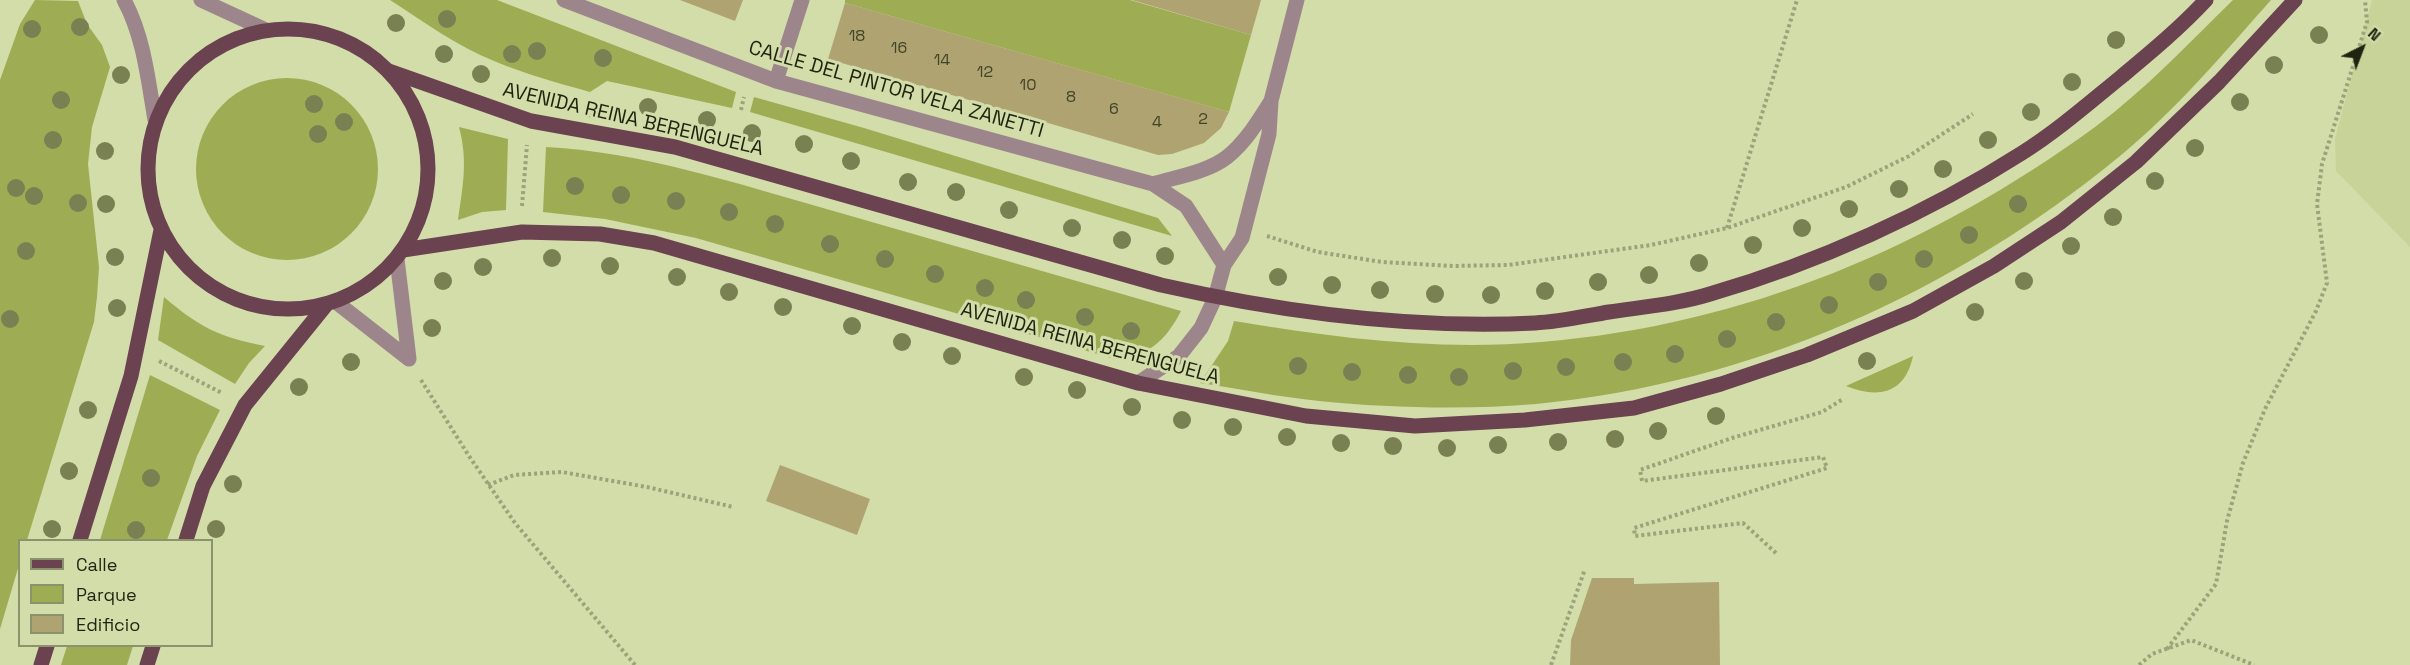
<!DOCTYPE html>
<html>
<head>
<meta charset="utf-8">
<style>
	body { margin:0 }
	#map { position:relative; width:2410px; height:665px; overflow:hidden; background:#d2dda9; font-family:"Space Grotesk",sans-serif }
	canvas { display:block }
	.legend { position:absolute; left:18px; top:539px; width:195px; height:108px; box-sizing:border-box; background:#d2dda9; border:2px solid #8a936b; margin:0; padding:8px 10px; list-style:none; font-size:18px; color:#1f230f }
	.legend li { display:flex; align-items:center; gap:12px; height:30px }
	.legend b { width:30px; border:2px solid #8a936b }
	.north { position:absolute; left:2332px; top:18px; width:60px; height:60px; -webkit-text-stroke:4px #d2dda9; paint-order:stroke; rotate:42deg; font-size:16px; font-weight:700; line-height:24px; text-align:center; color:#1f230f }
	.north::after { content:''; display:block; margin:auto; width:21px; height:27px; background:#1f230f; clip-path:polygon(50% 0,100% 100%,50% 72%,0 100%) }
</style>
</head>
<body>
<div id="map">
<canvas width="2410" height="665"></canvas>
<ul class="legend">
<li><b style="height:8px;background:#6a4250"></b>Calle</li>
<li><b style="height:16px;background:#9ead53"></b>Parque</li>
<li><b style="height:16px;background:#afa471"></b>Edificio</li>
</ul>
<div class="north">N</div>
</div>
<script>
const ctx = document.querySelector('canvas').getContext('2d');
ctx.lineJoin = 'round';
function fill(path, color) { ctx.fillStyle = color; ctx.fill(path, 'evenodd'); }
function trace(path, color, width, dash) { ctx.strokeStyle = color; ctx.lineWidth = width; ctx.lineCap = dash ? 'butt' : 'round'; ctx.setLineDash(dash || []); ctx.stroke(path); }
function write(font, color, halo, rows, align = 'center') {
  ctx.font = font + ' "Space Grotesk",sans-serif'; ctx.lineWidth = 6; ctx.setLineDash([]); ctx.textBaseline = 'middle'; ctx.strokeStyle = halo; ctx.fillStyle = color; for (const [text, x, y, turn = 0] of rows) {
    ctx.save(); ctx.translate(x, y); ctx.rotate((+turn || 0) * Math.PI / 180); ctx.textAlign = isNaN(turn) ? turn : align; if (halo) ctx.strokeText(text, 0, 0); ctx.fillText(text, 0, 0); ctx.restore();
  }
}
const built = new Path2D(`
	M2372 0H2410V247L2336 171 2335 139Z`);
const green = new Path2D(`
	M35 0 78 1 87 24 102 45 110 67 92 127 88 164 99 267 97 297 94 322 27 540H20L19 565 0 629V80L20 24Z
	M390 0H497L736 92 732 108 607 81 590 92C558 83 525 74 494 61 457 46 424 22 390 0Z
	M845 0H1130L1251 35 1229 112 845 3Z
	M2233 0H2271C2223 54 2176 110 2120 156 1953 293 1752 383 1536 404 1467 410 1388 408 1319 401 1280 397 1240 389 1200 383L1228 341 1234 321C1335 338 1439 351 1541 342 1746 325 1930 247 2095 127 2145 90 2189 43 2233 0Z
	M196 169a91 91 0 1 1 182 0a91 91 0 1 1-182 0Z
	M754 97 864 128 1158 218 1172 236 750 112Z
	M459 127 508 139 506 210 482 212 458 220C463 185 468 161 459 127Z
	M546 147C642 152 738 184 830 210 947 244 1064 277 1181 311 1165 342 1147 358 1111 358L696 238 605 219 543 212Z
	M164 297C199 327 219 337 265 346L249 363 235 384 158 340Z
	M1913 356C1905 394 1878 399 1846 386Z
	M150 375 220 410 197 456 167 540H100Z
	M67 646H133L127 665H61Z`);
const building = new Path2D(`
	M680 0H743L735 21Z
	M1132 0H1261L1251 35Z
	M845 3 1187 100 1229 112 1221 128 1204 143 1172 154 1158 155 828 59Z
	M780 465 870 499 857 535 766 501Z
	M1592 578H1634V584L1719 582 1720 665H1570L1571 640Z`);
const path = new Path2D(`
	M741 110 744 97
	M522 206 527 145
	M1727 228 1797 0
	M1267 236 1318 252 1382 262 1453 266 1508 265 1651 245 1727 228 1846 187 1909 156 1973 114
	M159 361 222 393
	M421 380 469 456 515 523 635 665
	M488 485 514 475 562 472 647 487 733 507
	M1776 553 1743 523 1635 536 1634 528 1827 468 1823 457 1642 481 1640 470 1732 438 1822 412 1843 399
	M2167 649 2216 584 2227 521 2243 463 2265 409 2316 311 2327 283 2317 204 2322 164 2367 22 2365 0
	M1551 665 1585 569
	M2139 665 2152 654 2191 640 2254 665`);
const minor = new Path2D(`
	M124 0C144 37 148 80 155 120
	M201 0 266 30
	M564 0 776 81 1153 184C1176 177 1208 172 1227 157 1246 142 1258 121 1271 101
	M776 81 802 0
	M1153 184 1186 206 1224 265
	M397 259 409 359
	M336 302 409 359
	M1138 383 1179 356 1201 328 1215 298 1224 265 1242 238 1269 134 1271 101 1297 0`);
const major = new Path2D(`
	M148 169a140 140 0 1 1 280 0a140 140 0 1 1-280 0Z
	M389 71 531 121 675 147 1161 285C1285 313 1409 329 1535 323 1560 322 1585 316 1609 312 1642 307 1678 304 1710 294 1817 263 1928 213 2022 153 2057 131 2089 103 2121 77 2151 52 2180 28 2206 0
	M403 250 522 232 600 234 654 243 1138 383 1306 416 1415 426 1525 420 1634 408 1721 384 1807 355 1913 311 1994 266 2061 222 2136 162 2219 82 2295 0
	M80 540 131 376 161 230
	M186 540 203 486 245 405 326 305
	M41 665 47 646
	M147 665 153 646`);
const trees = [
	[447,19],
	[396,23],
	[80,27],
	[32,29],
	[2319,35],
	[2116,40],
	[537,51],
	[444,54],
	[512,54],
	[603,58],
	[2274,65],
	[481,74],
	[121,75],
	[2072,82],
	[61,100],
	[2240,102],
	[314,104],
	[648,107],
	[593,109],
	[2031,112],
	[707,120],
	[344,122],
	[752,133],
	[318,134],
	[53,140],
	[1988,140],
	[804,144],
	[2195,148],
	[105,151],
	[851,161],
	[1943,169],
	[2155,181],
	[908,182],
	[575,186],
	[16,188],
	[1899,189],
	[956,192],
	[621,195],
	[34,196],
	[676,201],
	[78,203],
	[106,204],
	[2018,204],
	[1849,209],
	[1009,210],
	[729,212],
	[2113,217],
	[775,224],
	[1072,228],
	[1802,228],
	[1969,235],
	[1122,240],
	[830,244],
	[1753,245],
	[2071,246],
	[26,251],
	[1165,256],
	[115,257],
	[552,258],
	[885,259],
	[1924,259],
	[1699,263],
	[610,266],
	[483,267],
	[935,274],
	[1649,275],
	[677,277],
	[1278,277],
	[443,281],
	[2024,281],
	[1598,282],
	[1878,282],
	[1332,285],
	[985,288],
	[1380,290],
	[1545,291],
	[729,292],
	[1435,294],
	[1491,295],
	[1026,300],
	[1829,305],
	[783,307],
	[117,308],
	[1975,312],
	[1085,317],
	[10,319],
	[1776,322],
	[852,326],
	[432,328],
	[1131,331],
	[1727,339],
	[902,342],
	[1675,354],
	[952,356],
	[1867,361],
	[351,362],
	[1623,362],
	[1298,366],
	[1566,367],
	[1513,371],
	[1352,372],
	[1408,375],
	[1024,377],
	[1459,377],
	[299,387],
	[1077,390],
	[1132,407],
	[88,410],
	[1716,416],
	[1182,420],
	[1233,427],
	[1658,431],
	[1287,437],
	[1615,439],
	[1558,442],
	[1341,443],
	[1498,445],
	[1393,446],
	[1447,448],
	[69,471],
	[151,478],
	[233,484],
	[52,529],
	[216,529],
	[136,530]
];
const numberNames = [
	["18",857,37],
	["16",899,49],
	["14",942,61],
	["12",985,73],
	["10",1028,86],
	["8",1071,98],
	["6",1114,110],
	["2",1203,120],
	["4",1157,123]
];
const streetNames = [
	["CALLE DEL PINTOR VELA ZANETTI",896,90,16],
	["AVENIDA REINA BERENGUELA",633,120,13],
	["AVENIDA REINA BERENGUELA",1090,344,15]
];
fill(built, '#c7d398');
fill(green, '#9ead53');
fill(building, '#afa471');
trace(path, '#9aa379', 4, [3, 3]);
trace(minor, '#9d858c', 15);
trace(major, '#6a4250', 15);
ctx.fillStyle = '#798153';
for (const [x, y] of trees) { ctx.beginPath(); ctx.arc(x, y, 9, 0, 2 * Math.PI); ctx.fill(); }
write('16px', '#434328', null, numberNames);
write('20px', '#1f230f', '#d2dda9', streetNames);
</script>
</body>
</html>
